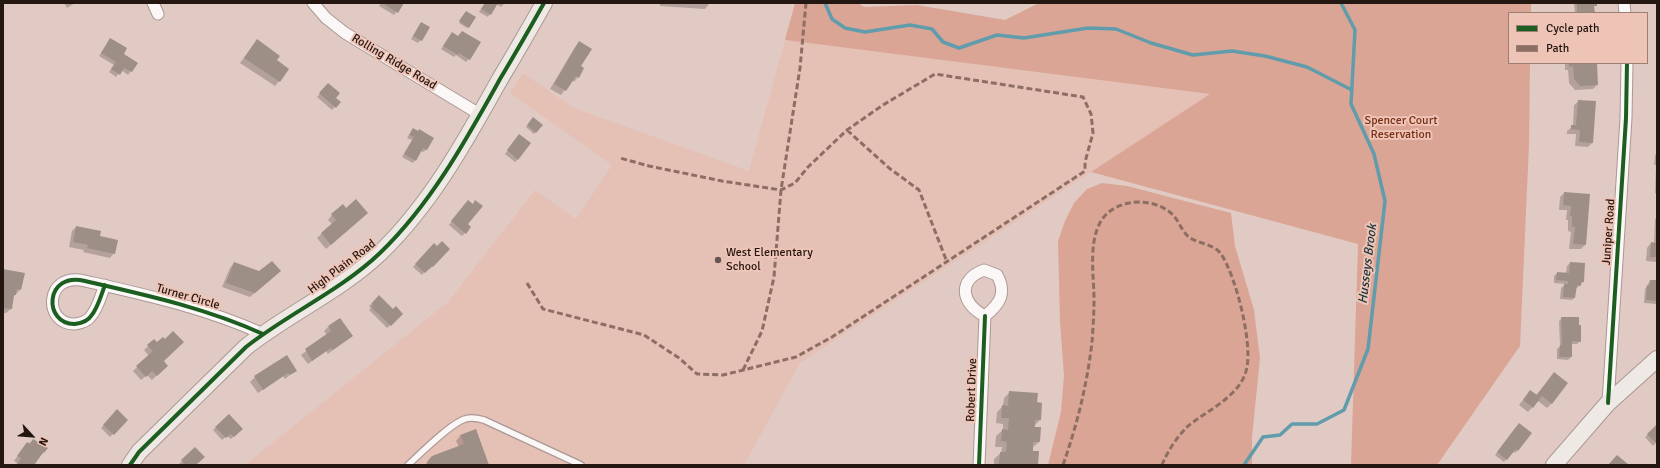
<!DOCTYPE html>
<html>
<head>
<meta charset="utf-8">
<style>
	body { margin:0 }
	#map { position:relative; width:1660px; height:468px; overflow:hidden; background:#e1cac4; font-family:Signika,sans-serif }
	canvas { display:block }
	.frame { position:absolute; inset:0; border:4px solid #241611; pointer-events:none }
	.legend { position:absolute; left:1508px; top:12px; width:140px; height:52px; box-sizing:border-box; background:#eec4b7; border:1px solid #9d7e75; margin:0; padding:5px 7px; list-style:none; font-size:12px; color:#241611 }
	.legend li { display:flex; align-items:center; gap:8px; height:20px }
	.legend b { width:20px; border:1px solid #9d7e75 }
	.north { position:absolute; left:12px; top:416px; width:40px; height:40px; -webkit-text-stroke:3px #eec4b7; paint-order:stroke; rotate:116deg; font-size:11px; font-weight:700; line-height:16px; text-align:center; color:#241611 }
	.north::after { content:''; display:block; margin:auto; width:14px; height:18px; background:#241611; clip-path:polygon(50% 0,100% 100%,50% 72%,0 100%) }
</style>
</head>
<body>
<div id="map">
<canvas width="1660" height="468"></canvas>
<div class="frame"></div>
<ul class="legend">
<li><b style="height:5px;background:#1b5e20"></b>Cycle path</li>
<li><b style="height:5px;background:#8d6e63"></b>Path</li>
</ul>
<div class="north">N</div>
</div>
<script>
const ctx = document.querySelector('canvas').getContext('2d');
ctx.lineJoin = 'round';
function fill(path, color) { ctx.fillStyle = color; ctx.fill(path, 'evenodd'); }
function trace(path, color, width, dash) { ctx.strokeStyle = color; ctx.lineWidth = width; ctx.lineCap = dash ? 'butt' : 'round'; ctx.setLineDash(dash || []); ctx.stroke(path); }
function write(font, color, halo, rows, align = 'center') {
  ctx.font = font + ' Signika,sans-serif'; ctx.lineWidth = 4; ctx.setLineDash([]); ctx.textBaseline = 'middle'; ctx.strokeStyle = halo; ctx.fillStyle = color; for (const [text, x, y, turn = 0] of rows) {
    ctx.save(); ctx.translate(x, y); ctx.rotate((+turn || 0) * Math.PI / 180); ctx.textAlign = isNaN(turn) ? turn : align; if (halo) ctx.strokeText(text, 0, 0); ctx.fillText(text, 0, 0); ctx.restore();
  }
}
const built = new Path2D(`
	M785 40 1210 94 800 363 744 465H245L448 302 535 190 576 219 612 165 510 93 523 73 574 108 749 171Z`);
const green = new Path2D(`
	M795 3H858L864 7 917 5 1005 20 1039 3H1531V13H1509V63H1530L1529 145 1520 346 1437 465H1351L1358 244 1091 172 1210 94 785 40Z
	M1102 183 1127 186 1231 213 1235 246 1254 310 1260 358 1252 437V465H1048L1061 412 1064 375 1060 321 1058 241 1065 221 1074 203 1087 189Z`);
const shadow = new Path2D(`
	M64 3H75L67 8Z
	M381 3H403L394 15 379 6Z
	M485 3H505L501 7 496 4 488 17 479 12Z
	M660 3H710L705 9 660 6Z
	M1574 3H1596L1593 8 1594 13H1575Z
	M465 13 468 27 467 28 459 23Z
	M421 23V40L418 43 411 39Z
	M462 32 469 59 466 62 456 55 454 57 441 49 452 33 458 37Z
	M110 39 123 54 137 63 128 75 121 70 116 77 109 72 114 65 99 56Z
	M257 40 279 81 275 86 240 63Z
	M579 43 580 67 578 77 574 82 572 80 561 95 550 89 575 47Z
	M1565 63H1596L1597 85 1593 89 1575 90 1569 83 1568 70H1565Z
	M325 87 339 102 332 110 317 97Z
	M1579 101 1592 143 1588 147 1575 146 1576 134H1567V131L1573 126 1574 105Z
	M533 119 541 125 534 134 526 127Z
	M413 129 433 138 426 150 423 152 421 151 413 163 402 157 412 140 407 138Z
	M517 138 518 159 515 162 505 154Z
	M1657 153V194L1655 193 1656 165H1654L1655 155Z
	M1564 193 1589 195 1585 245 1581 249H1569L1571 232 1568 231V220H1566L1567 210H1559L1560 197Z
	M476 201 465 233 462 236 449 225 465 204 472 205Z
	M346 209 362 218 326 249 317 238 332 224 328 220 332 215Z
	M1657 217V262L1646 261 1647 248 1651 243H1654L1655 219Z
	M76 227 99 237 114 253 110 258 83 252 84 250 69 247 72 231Z
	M434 244 437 247 449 249 430 269 428 268 422 275 413 267Z
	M234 263 259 273 275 276 250 297 222 287 230 268Z
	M1570 263 1583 282 1577 288H1575V297L1572 300 1560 299 1561 288 1566 284 1554 283V276L1557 273H1566L1567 266Z
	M3 270 21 289 13 297 11 309 6 313H3Z
	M1650 281H1657V304L1644 303 1645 289Z
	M379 296 393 310 402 314 387 328 369 310 371 308 369 306Z
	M1562 318 1580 341 1577 344H1571V357L1568 360 1557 359V349L1560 346 1559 321Z
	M328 327 351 336 328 354 326 351 308 364 301 355 327 335 324 331Z
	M154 340 157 344 165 340 162 370 152 380 147 375 141 380 133 371 149 356 144 350Z
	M296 370 285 379 283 376 258 393 250 382 255 377Z
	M1554 374 1552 403 1547 408 1538 401 1528 412 1519 405 1530 391 1536 395Z
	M1010 392 1036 403 1040 420 1034 426 1039 442 1032 448 1036 465H994V459L1001 453 1002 447H995L996 436 1003 430V424L996 423 997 412 1003 406 1004 398Z
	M117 411 126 420 110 437 101 428Z
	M228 415 241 429 231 439 227 436 222 440 213 430Z
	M1657 426V442L1653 446 1645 437Z
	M1516 427 1518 450 1515 453 1513 451 1504 462 1495 455Z
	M475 431 488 465H425L433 456 459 447 456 441 460 436Z
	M33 440 44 452 34 464 35 465H16L17 463 14 461 23 448Z
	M195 448 197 465H180L179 464Z`);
const stream = new Path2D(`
	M825 3 832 19 845 28 865 32 910 25 932 29 943 42 959 48 997 35 1024 38 1088 28 1116 29 1151 43 1193 55 1232 51 1265 56 1307 67 1352 90
	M1244 465 1263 437 1280 435 1292 424H1317L1344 410 1368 349 1385 201 1374 154 1351 104 1355 30 1341 3`);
const building = new Path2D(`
	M382 3H404L398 13Z
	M485 3H498L491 15 481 9Z
	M1577 3H1597V6H1594L1595 13H1577Z
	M466 11 476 17 469 28 459 21Z
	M421 22 430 27 422 41 413 36Z
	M462 31 481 42 470 60 459 53 458 55 443 46 452 32 458 36Z
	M110 38 127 48 124 54 138 63 132 72 124 68 120 75 111 69 116 62 101 53Z
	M257 39 280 56 277 60 289 69 280 82 244 58Z
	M579 41 592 49 581 66 584 68 579 78 576 76 566 91 554 84Z
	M1569 63H1597L1598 85 1580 86 1574 79 1573 66 1569 67Z
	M328 83 340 93 336 98 341 102 336 108 319 93Z
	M1578 100 1596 101 1593 143 1579 142 1580 130 1571 129V125H1576Z
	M533 117 543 125 536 133 527 125Z
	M413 128 418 131 419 129 434 138 427 150 423 148 416 161 404 154 414 137 409 135Z
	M519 134 531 143 518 160 507 150Z
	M1564 192 1590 194 1586 245 1573 244 1575 227H1572V216H1570L1571 206 1563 205Z
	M356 199 368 213 331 245 321 233 336 220 331 214 343 204 346 208Z
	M468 200 473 204 475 200 483 206 468 224 471 227 466 234 451 221Z
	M76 226 101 231 100 236 118 240 115 254 87 248 88 245 73 242Z
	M442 241 450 249 433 267 432 266 425 273 415 264 434 243 437 246Z
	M1651 242 1657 243V257H1650Z
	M272 261 281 271 255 293 226 283 234 262 259 271Z
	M1570 262 1585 263 1584 282H1581V286L1577 285 1575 298 1563 297 1564 284H1568V281L1556 280 1557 272 1569 273Z
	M3 269 25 273 21 290 17 289 16 295H14L12 309 3 308Z
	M1650 280H1657V301L1646 300 1647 285 1649 286Z
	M379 295 393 309 396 306 403 314 391 326 371 307 373 305 372 303Z
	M1561 317H1579V325H1581V342L1572 341V357H1559L1560 345H1562Z
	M340 318 353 336 333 350 331 348 312 361 305 349 331 331 328 326Z
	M173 331 184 342 164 361 168 366 157 376 152 371 146 377 136 366 153 351 147 345 154 339 157 342 163 337 165 339Z
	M287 355 297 371 290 375 288 373 263 390 254 376Z
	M1554 372 1568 383 1552 404 1542 396 1533 408 1523 400 1530 390 1537 395Z
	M1009 391 1038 393 1037 402 1042 403 1041 420H1035V427H1041L1040 442H1033V451H1039L1038 465 999 464 1000 452H1006L1007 442 1001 441 1002 429 1008 430 1009 418H1001L1002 405 1008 406Z
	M117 409 128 420 114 435 103 425Z
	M229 414 243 429 234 437 231 434 226 438 215 427Z
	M1519 423 1532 433 1518 451 1516 449 1507 460 1497 452Z
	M1657 424V444L1647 434Z
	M476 429 489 465H428L427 462 432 456 464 444 460 435Z
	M33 439 48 448 44 453 43 452 35 464 37 465H17L21 458 17 456 27 442 30 444Z
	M195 447 205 457 197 464 198 465H185L181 460Z
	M1617 455 1629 465H1608Z`);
const lane = new Path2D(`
	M408 465C420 454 451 423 465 419 471 417 477 418 484 420L581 465`);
const street = new Path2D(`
	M153 3 158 14
	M313 3 326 18 345 33 481 115
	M1624 3 1625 13
	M984 270 997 275C1007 293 1000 304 985 316 961 304 957 280 984 270Z
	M105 285C101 295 98 308 91 316 88 321 82 323 75 324 43 325 44 271 85 281 146 295 206 308 263 334
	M1608 403 1626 118 1627 63
	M979 465 985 316`);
const secondary = new Path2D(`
	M130 465 139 452 246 347C289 313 340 291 380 253 431 204 466 140 500 79 515 54 530 28 544 3
	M1554 465 1608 403 1657 359`);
const quiet = new Path2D(`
	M847 130 889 168 919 190 947 262
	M527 283 543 309 644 335 679 358 697 374 723 375 796 357 832 337 1085 171V162L1093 133 1091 114 1083 97 935 74 883 105 847 130 808 167 795 183 781 190 722 181 649 166 620 158
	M743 370 762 331 774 277 781 190 800 68 806 3
	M1063 465C1077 425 1087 385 1092 342 1093 329 1094 314 1094 300 1094 275 1088 243 1101 221 1115 198 1154 196 1173 215 1179 221 1182 232 1190 238 1200 244 1214 244 1221 254 1236 276 1252 341 1247 367 1242 396 1207 410 1187 427 1177 437 1167 452 1162 465`);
const cycleway = new Path2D(`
	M105 285C101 295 98 308 91 316 88 321 82 323 75 324 43 325 44 271 85 281 146 295 206 308 263 334
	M1608 403 1626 118 1627 63
	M130 465 139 452 246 347C289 313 340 291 380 253 431 204 466 140 500 79 515 54 530 28 544 3
	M979 465 985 316`);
const markers = [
	[718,260,4,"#665550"]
];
const streetNames = [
	["Rolling Ridge Road",394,62,31],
	["Juniper Road",1609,232,-86],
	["High Plain Road",342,267,-37],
	["Turner Circle",188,297,16],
	["Robert Drive",972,390,-88]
];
const parkNames = [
	["Spencer Court",1401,121],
	["Reservation",1401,135]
];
const poiNames = [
	["West Elementary",726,253],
	["School",726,267]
];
const waterNames = [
	["Husseys Brook",1368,264,-83]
];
fill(built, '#e5c0b5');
fill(green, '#daa594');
fill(shadow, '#0003');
trace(stream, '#609cab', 3.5);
fill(building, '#9d8e86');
trace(lane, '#aa9894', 8);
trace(street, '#aa9894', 13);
trace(secondary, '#aa9894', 18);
trace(lane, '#faf7f6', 5.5);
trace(street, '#faf7f6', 11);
trace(secondary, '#eee9e4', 16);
trace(quiet, '#8d6e63', 3, [6, 3]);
trace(cycleway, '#1b5e20', 4);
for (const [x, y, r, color] of markers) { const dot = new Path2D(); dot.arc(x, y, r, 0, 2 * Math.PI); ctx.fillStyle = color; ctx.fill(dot); trace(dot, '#eec4b7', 1.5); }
write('12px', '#241611', '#eec4b7', streetNames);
write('12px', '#782e13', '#eec4b7', parkNames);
write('12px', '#241611', '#eec4b7', poiNames, 'left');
write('italic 13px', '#19353d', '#eec4b7', waterNames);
</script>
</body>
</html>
